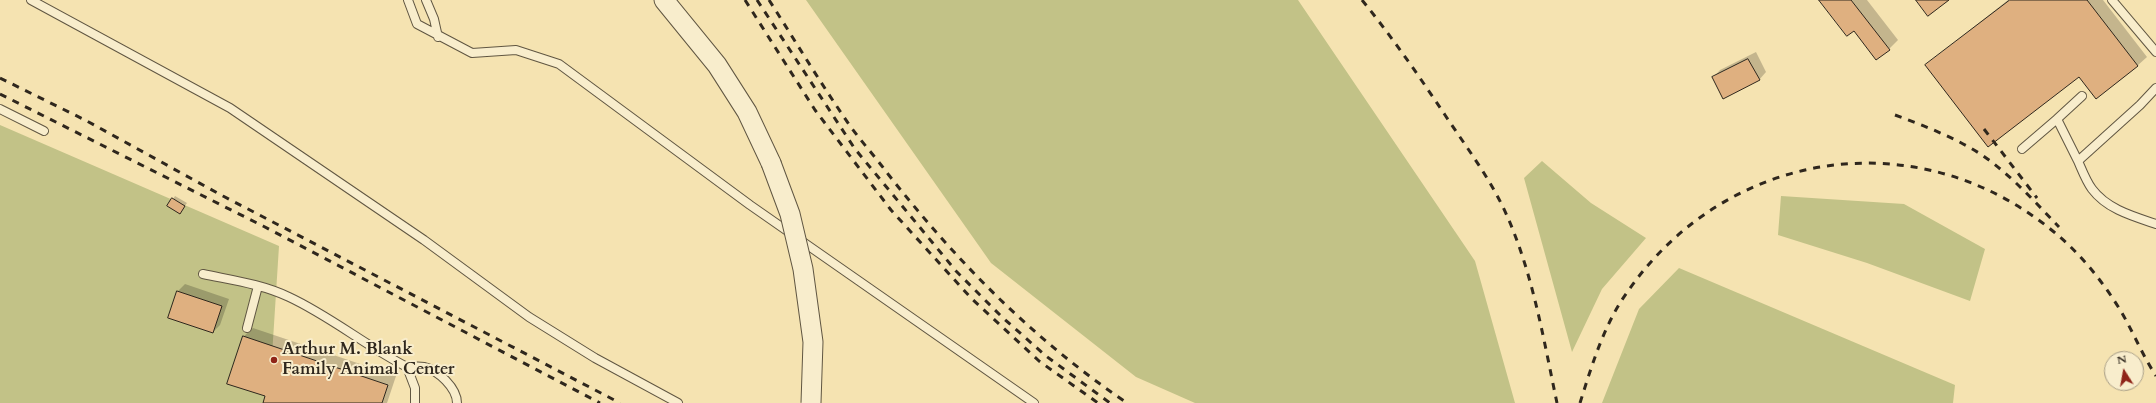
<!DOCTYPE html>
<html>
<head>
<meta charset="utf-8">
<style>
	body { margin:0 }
	#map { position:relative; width:2156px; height:403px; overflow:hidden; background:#f5e3b1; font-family:Cardo,serif }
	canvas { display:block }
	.north { position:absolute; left:2104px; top:351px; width:40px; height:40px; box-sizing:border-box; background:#f8edcc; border:1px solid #a89e86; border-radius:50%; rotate:349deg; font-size:11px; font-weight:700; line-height:16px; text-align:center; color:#2f271d }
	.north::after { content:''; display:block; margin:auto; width:14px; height:18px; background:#8f2418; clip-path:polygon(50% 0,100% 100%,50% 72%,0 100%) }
</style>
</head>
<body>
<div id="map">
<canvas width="2156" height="403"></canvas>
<div class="north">N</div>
</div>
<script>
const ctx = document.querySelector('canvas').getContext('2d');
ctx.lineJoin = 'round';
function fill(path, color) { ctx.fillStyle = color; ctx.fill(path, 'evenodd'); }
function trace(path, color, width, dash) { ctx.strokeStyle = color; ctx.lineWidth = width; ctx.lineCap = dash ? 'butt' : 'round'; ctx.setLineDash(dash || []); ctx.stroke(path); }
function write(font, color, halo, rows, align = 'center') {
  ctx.font = font + ' Cardo,serif'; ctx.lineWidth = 4; ctx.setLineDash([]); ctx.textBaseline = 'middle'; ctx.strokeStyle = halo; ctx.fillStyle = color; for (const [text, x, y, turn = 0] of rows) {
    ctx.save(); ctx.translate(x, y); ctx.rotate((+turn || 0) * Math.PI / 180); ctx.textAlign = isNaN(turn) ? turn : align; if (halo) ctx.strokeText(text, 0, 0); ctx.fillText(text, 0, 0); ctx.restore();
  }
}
const green = new Path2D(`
	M806 0H1298L1475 261 1515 403H1195L1136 377 991 263Z
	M0 125 279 246 269 403H0Z
	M1542 161 1591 203 1646 238 1602 289 1572 352 1524 178Z
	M1781 196 1904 204 1985 249 1970 301 1867 263 1778 235Z
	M1679 268 1955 385 1953 403H1602L1639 309Z`);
const shadow = new Path2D(`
	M1820 0H1867L1898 40 1889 49 1854 30Z
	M2008 0H2103L2147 57 2137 66 2079 76 1926 65Z
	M1756 52 1766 72 1759 80 1713 78 1720 70Z
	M175 196 187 203 182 210 169 206Z
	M185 284 229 299 220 325 213 332 178 291Z
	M253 328 396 376 387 403H264L266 395 243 337Z`);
const building = new Path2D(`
	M1819 0H1851L1890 50 1876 60 1854 31 1847 36Z
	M1916 0H1949L1928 16Z
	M2010 0H2087L2138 66 2096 99 2079 77 1988 147 1925 65Z
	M1748 59 1760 80 1723 99 1712 77Z
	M172 198 185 206 180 214 167 206Z
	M177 291 222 306 213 333 168 318Z
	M243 336 388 385 382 403H263L265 396 227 384Z`);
const service = new Path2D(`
	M31 0 230 108 424 240 529 317 595 358 678 403
	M408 0 417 24 472 53 516 50 559 64 750 205 1034 403
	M426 0 434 19 438 37
	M2112 0 2156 52
	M2156 88 2140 105 2078 161C2082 170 2086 181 2092 189 2107 209 2132 216 2156 224
	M0 109 44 131
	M2057 119 2082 96
	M2022 149 2057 119 2078 161
	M203 274C231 280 262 284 289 297 330 316 366 346 407 367L415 388V403
	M247 328 258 286
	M407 367C412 367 418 366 424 367 438 370 457 388 457 403`);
const tertiary = new Path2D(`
	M664 0 717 65 747 112 771 163`);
const rail = new Path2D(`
	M745 0 815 110 891 210 971 298 1039 361 1098 403
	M757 0 855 149 956 271 1002 317 1046 356 1110 403
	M769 0C794 39 818 79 844 117 857 137 874 155 888 174 958 263 1033 339 1127 403
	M1362 0C1392 37 1419 76 1445 115 1465 145 1486 173 1502 205 1532 267 1543 337 1557 403
	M0 78 85 120 223 196 620 403
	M0 94 263 226 600 403
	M1895 115C1925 126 1956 138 1982 155 2011 175 2035 202 2059 227
	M1984 129 2037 198
	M1580 403C1592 365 1604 324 1628 291 1728 148 1919 120 2054 232 2081 254 2104 283 2122 313 2134 334 2143 356 2156 376`);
const tertiaryBridge = new Path2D(`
	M771 163 790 214 803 269 813 342 811 403`);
const markers = [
	[274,360,4,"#8f2418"]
];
const poiNames = [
	["Arthur M. Blank",282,350],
	["Family Animal Center",282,370]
];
fill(green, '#c2c287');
fill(shadow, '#0003');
fill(building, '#dfb080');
trace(building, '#2f271d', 1);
trace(service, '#605642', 10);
trace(tertiary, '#605642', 21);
trace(service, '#f8edcc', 8);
trace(tertiary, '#f8edcc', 19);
trace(rail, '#2f271d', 3, [7, 7]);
trace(tertiaryBridge, '#605642', 21, []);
trace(tertiaryBridge, '#f8edcc', 19);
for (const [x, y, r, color] of markers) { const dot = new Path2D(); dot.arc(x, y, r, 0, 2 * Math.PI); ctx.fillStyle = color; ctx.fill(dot); trace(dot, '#f8edcc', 1.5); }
write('bold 17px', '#2f271d', '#f8edcc', poiNames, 'left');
</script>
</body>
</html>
